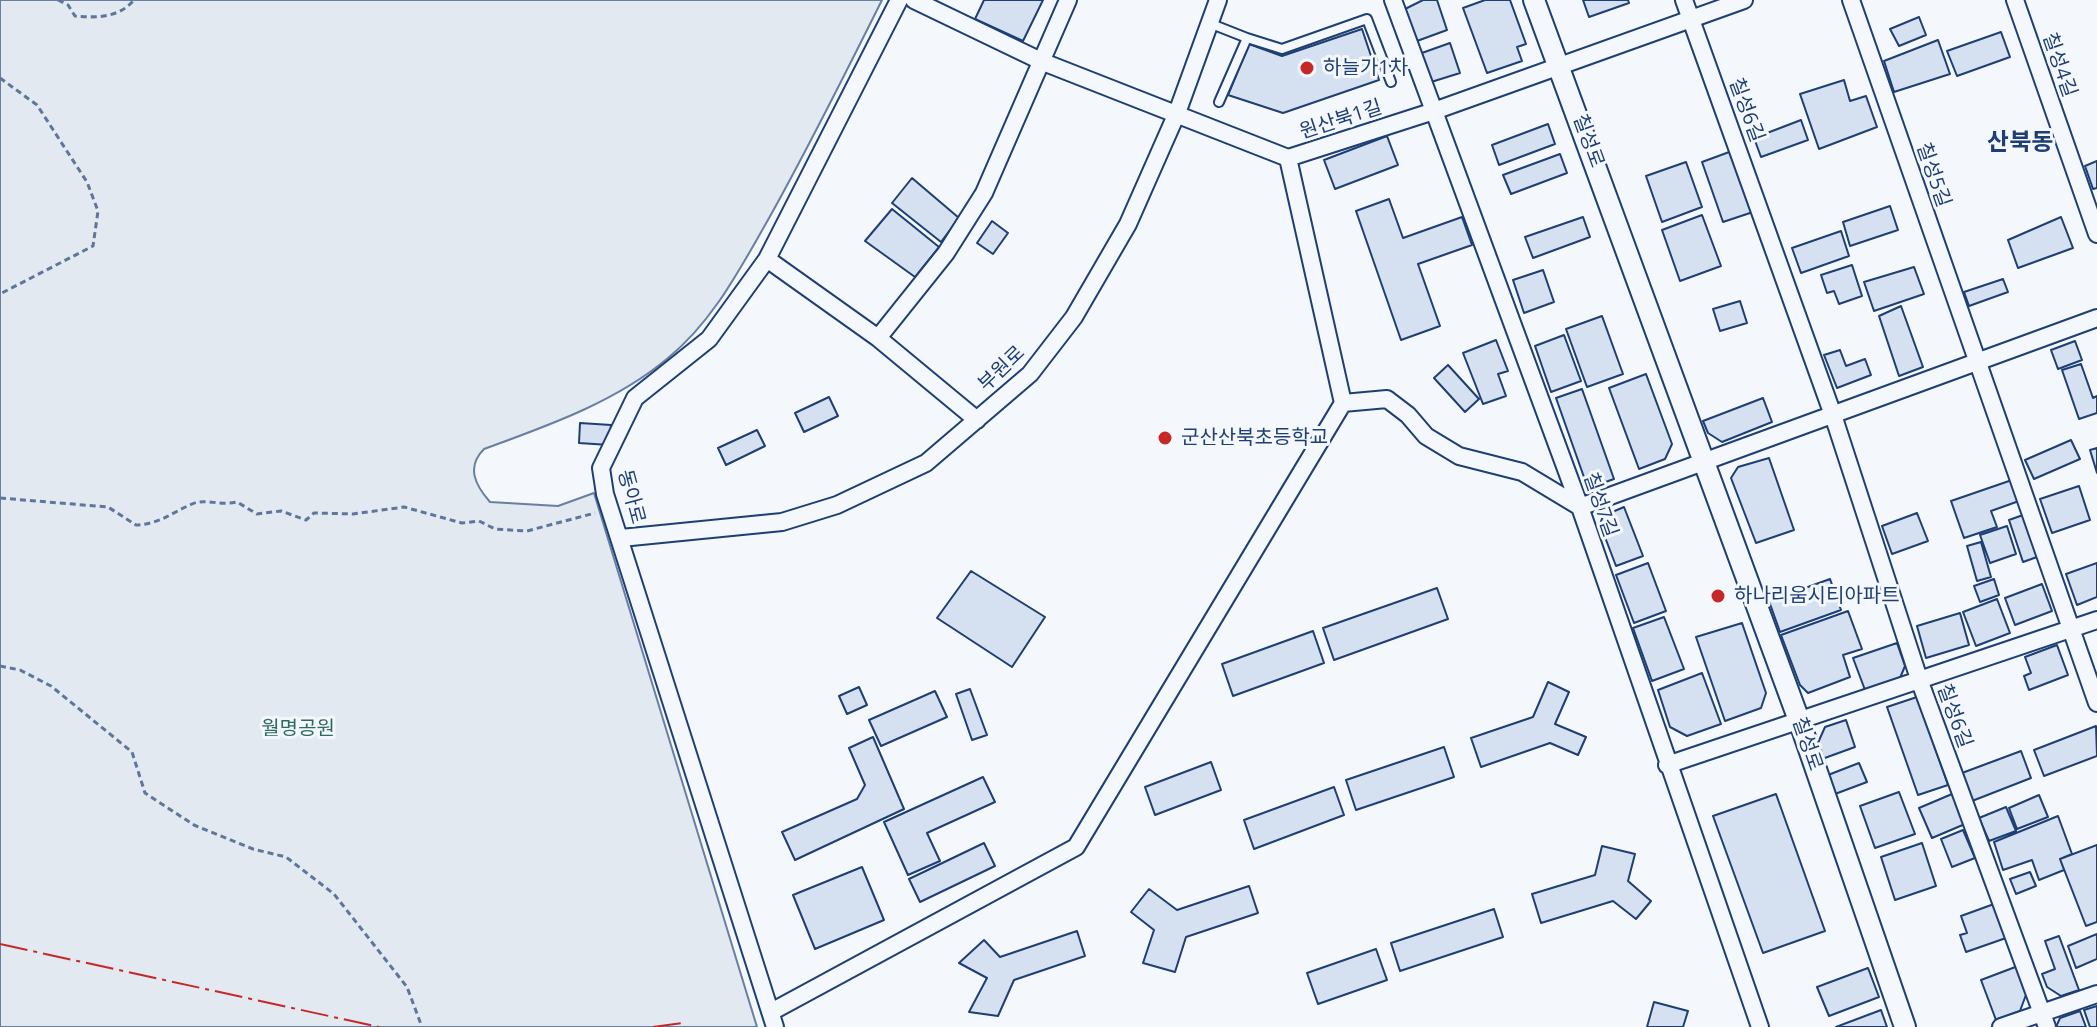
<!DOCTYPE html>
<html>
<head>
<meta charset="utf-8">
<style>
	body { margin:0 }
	canvas { display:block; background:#f4f7fb }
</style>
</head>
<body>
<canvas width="2097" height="1027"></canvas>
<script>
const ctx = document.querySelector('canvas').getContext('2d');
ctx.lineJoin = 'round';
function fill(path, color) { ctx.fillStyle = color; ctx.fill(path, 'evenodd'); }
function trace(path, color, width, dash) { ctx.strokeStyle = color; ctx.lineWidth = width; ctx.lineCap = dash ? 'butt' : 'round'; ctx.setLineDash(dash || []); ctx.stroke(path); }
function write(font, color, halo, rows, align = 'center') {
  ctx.font = font + ' "Open Sans","Noto Sans KR",sans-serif'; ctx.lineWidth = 6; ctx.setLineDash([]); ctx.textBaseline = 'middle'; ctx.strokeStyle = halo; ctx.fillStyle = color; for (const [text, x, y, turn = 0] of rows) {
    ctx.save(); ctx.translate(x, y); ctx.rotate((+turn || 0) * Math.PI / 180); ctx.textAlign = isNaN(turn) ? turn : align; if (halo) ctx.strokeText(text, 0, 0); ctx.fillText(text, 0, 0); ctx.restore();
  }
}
const green = new Path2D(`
	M0 0H882C844 76 806 153 764 227 737 274 711 323 668 358 616 402 547 426 484 449 466 467 475 485 490 502L558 506 594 493 757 1027H0Z`);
const building = new Path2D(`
	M984 0H1043L1023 41 975 19Z
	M1423 0H1437L1447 30 1417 41 1403 10Z
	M1485 0H1510L1526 44 1517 47 1522 61 1487 73 1463 8Z
	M1583 0H1628L1629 3 1589 17Z
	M1919 17 1926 35 1899 46 1890 29Z
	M1362 29 1379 80 1283 113 1228 95 1249 44 1282 56Z
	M2001 32 2010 57 1957 76 1947 51Z
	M1938 40 1950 74 1894 92 1884 61Z
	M1450 43 1460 73 1428 83 1419 54Z
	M1844 80 1850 101 1866 96 1877 127 1819 149 1800 94Z
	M1801 120 1808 140 1761 157 1754 138Z
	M1548 124 1555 144 1499 165 1492 145Z
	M1387 136 1398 165 1335 189 1324 160Z
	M1732 151 1753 212 1723 222 1702 162Z
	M1560 154 1567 173 1511 194 1503 175Z
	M2097 161V188L2093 189 2085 166Z
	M1686 162 1702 207 1662 222 1646 176Z
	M912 178 959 218 941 242 892 203Z
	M1389 199 1403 238 1462 217 1472 245 1418 264 1440 326 1401 340 1356 211Z
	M1890 206 1898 230 1850 246 1843 222Z
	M892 209 939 247 915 277 865 241Z
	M1702 215 1721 266 1680 281 1662 230Z
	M1583 217 1590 237 1533 258 1525 237Z
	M2061 217 2073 248 2018 268 2008 240Z
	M992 221 1008 233 993 254 977 243Z
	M1841 231 1849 256 1801 273 1792 248Z
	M1852 265 1862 296 1839 304 1834 291 1827 293 1821 275Z
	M1914 267 1924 294 1874 311 1864 282Z
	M1543 270 1554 302 1524 313 1513 280Z
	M2003 279 2008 292 1969 306 1964 292Z
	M1740 301 1747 323 1720 331 1713 309Z
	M1901 306 1923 367 1899 376 1879 316Z
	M1602 316 1623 374 1587 387 1566 329Z
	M1564 335 1581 381 1551 392 1535 346Z
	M1496 340 1508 371 1498 374 1506 396 1483 404 1463 353Z
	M2075 341 2082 360 2058 369 2051 350Z
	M1840 350 1846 366 1865 359 1871 375 1837 388 1824 355Z
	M2081 364 2093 398 2097 396V413L2079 419 2062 370Z
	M1448 365 1479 399 1465 412 1434 378Z
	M1646 374 1672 444 1665 459 1639 469 1609 388Z
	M1582 389 1614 479 1597 485 1585 480 1556 398Z
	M829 397 838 416 804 432 795 413Z
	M1763 398 1772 422 1722 442 1708 433 1703 421Z
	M580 423 611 425 609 445 579 443Z
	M757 430 765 446 726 465 718 448Z
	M2071 440 2080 459 2034 479 2025 460Z
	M2097 448V473L2090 450Z
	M1769 458 1794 530 1756 543 1731 478 1738 467Z
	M2012 480 2019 501 1991 511 1997 527 1964 538 1951 501Z
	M2079 486 2090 520 2052 533 2040 499Z
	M1624 507 1643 556 1616 566 1600 524 1603 516Z
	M1917 513 1928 541 1892 554 1882 526Z
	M2023 515 2037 557 2023 562 2009 520Z
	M2007 526 2016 554 1990 563 1980 535Z
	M1981 542 1991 577 1977 581 1967 546Z
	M1648 563 1666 611 1634 623 1616 575Z
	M2097 563V597L2077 605 2066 574Z
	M971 571 1045 617 1012 667 937 618Z
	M1830 579 1841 610 1780 632 1769 601Z
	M1994 579 1999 595 1980 602 1974 586Z
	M2042 584 2052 611 2015 625 2005 598Z
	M1437 588 1448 619 1334 660 1323 628Z
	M1997 599 2010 633 1976 646 1963 612Z
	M1848 611 1862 649 1843 655 1850 677 1808 693 1800 685 1781 635Z
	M1960 613 1969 645 1926 658 1917 626Z
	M1664 617 1684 669 1652 681 1633 628Z
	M1742 623 1766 693 1761 708 1725 721 1696 637Z
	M1313 631 1324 663 1233 696 1222 664Z
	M1897 643 1905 666 1900 678 1865 690 1853 658Z
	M2057 645 2068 675 2029 690 2024 676 2031 673 2025 657Z
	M1702 673 1721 724 1687 736 1670 727 1658 690Z
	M1548 682 1569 692 1555 724 1586 737 1578 755 1550 743 1481 767 1471 738 1533 717Z
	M859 687 867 705 847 714 839 696Z
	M970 689 987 735 972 740 956 694Z
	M935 691 947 717 881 746 869 720Z
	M1917 697 1948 785 1918 795 1887 707Z
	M1846 720 1855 747 1822 759 1817 745 1825 727Z
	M2096 726 2097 756 2044 776 2034 750Z
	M873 737 904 809 795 860 782 832 857 799 865 785 849 748Z
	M1444 747 1454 777 1356 810 1346 780Z
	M2021 751 2031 778 1972 801 1962 773Z
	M1211 762 1221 790 1155 815 1145 787Z
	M1859 763 1867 782 1835 794 1828 775Z
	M983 777 995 802 927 833 940 861 908 875 884 822Z
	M1334 787 1344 815 1254 849 1244 820Z
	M1899 792 1915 834 1875 848 1860 806Z
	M1776 794 1825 931 1763 953 1713 816Z
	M1952 794 1965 824 1932 838 1919 808Z
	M2039 795 2048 817 2017 829 2009 808Z
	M2006 807 2016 831 1989 841 1979 818Z
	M2058 816 2072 854 2060 859 2064 870 2039 880 2032 860 2003 870 1994 842Z
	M1963 830 1975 858 1952 867 1941 839Z
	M984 843 995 866 920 902 909 879Z
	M1922 843 1936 886 1895 900 1881 857Z
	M2097 845V922L2086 926 2060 859Z
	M1602 846 1635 854 1628 881 1651 901 1636 919 1613 901 1541 923 1532 894 1595 875Z
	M862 867 884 920 815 949 793 895Z
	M2030 872 2036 886 2016 894 2010 879Z
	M1249 886 1258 913 1186 937 1175 972 1143 963 1154 930 1131 912 1149 889 1177 910Z
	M1994 904 2006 938 1966 952 1960 935 1967 933 1961 916Z
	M1494 909 1503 937 1400 971 1391 943Z
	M1077 931 1085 956 1014 980 998 1016 969 1012 987 978 959 963 984 940 1000 957Z
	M2097 934V959L2076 968 2068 946Z
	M2059 936 2079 990 2061 996 2047 987 2042 974 2055 969 2045 941Z
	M1376 949 1387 980 1318 1004 1307 973Z
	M2018 966 2027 992 2020 1011 1996 1020 1981 980Z
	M1868 968 1879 997 1829 1016 1817 987Z
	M1654 1002 1688 1011 1683 1027H1647Z
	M2097 1006V1027H2090L2084 1010Z
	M1881 1010 1887 1027H1836Z
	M2080 1011 2086 1027H2056L2060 1018Z`);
const path = new Path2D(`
	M58 0 68 5 75 16C96 18 119 18 134 0
	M0 78 37 105 87 182 98 211 93 246 0 294
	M0 498 108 507 136 525C160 524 171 513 192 504 205 498 219 506 237 502L257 514 281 511 306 520 314 513 353 514 404 507 462 523 479 521 495 529 527 531 595 513
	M0 666 20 670 51 686 132 752 145 793 194 825 253 849 286 857 334 894 407 987 422 1027`);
const service = new Path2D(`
	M1209 23 1247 38
	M1219 102 1247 38 1282 49 1367 19 1391 82`);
const minor = new Path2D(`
	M914 0 1043 62 1288 158 1434 111 1744 0
	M1393 0 1580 507 1760 1027
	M1684 0 1833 415 1920 682 2047 1027
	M1851 0 2097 703
	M2015 0 2097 234
	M1288 158 1343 403 1387 399 1408 415 1426 436 1459 456 1522 472 1580 507
	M767 259 878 338 977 420
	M878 338 946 253 984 193 1068 0
	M1580 507 2097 318
	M621 538 782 522 837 505 926 463 1030 374 1074 317 1128 224 1177 113 1218 0
	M1667 765 2097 620
	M771 1012 1076 847 1343 403
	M775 1027 605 494 601 468 635 398 709 339 767 259 899 0
	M2001 1027 2097 994`);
const tertiary = new Path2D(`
	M1534 0 1800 723 1905 1027`);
const power = new Path2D(`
	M0 944 379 1027
	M653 1027 682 1023`);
const markers = [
	[1307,68,8,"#c62828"],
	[1165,438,8,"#c62828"],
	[1718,596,8,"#c62828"]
];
const streetNames = [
	["칠성4길",2059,65,71],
	["칠성6길",1746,110,70],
	["원산북1길",1341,120,-18],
	["칠성로",1588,141,70],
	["칠성5길",1933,175,71],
	["부원로",1002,369,-44],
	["동아로",631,497,75],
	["칠성7길",1600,505,71],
	["칠성6길",1954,716,70],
	["칠성로",1807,744,71]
];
const poiNames = [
	["하늘가1차",1323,68],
	["군산산북초등학교",1181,438],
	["하나리움시티아파트",1734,596]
];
const parkNames = [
	["월명공원",298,729]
];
const quarterNames = [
	["산북동",2020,143]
];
fill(green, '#e3e9f0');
trace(green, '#687fa3', 2);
fill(building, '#d5e0f0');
trace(building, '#1d3f73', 2);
trace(service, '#1d3f73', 12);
trace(minor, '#1d3f73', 20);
trace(tertiary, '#1d3f73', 24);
trace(path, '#5e769c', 3, [6, 4]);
trace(service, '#f4f7fb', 8);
trace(minor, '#f4f7fb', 16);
trace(tertiary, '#f4f7fb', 20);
trace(power, '#c62828', 2, [28, 6, 4, 6]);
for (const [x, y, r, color] of markers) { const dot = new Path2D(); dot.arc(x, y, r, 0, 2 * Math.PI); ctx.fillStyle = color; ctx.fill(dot); trace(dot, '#f4f7fb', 3); }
write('20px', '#1d3f73', '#f4f7fb', streetNames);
write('20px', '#1d3f73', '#f4f7fb', poiNames, 'left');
write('20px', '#2c6c60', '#f4f7fb', parkNames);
write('bold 24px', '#1d3f73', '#f4f7fb', quarterNames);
</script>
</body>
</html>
